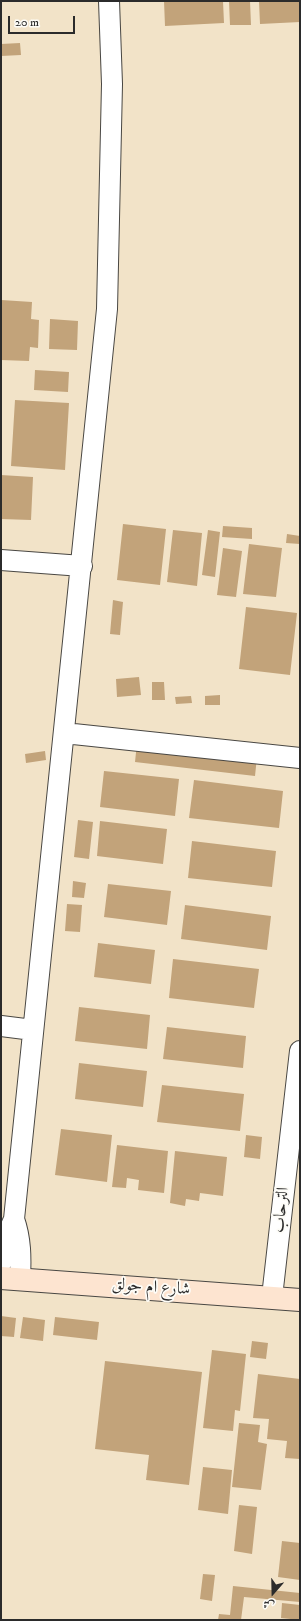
<!DOCTYPE html>
<html>
<head>
<meta charset="utf-8">
<style>
	body { margin:0 }
	#map { position:relative; width:301px; height:1621px; overflow:hidden; background:#f2e3c8; font-family:"IM FELL DW Pica",Amiri,serif }
	canvas { display:block }
	.frame { position:absolute; inset:0; border:2px solid #2b2b2b; pointer-events:none }
	.north { position:absolute; left:253px; top:1573px; width:40px; height:40px; -webkit-text-stroke:3px #fdfcf7; paint-order:stroke; rotate:200deg; font-size:11px; font-weight:700; line-height:16px; text-align:center; color:#2b2b2b }
	.north::after { content:''; display:block; margin:auto; width:14px; height:18px; background:#2b2b2b; clip-path:polygon(50% 0,100% 100%,50% 72%,0 100%) }
	.scale { position:absolute; left:8px; top:16px; width:67px; height:18px; box-sizing:border-box; border:2px solid #2b2b2b; border-top:0; padding-left:5px; font-size:12px; line-height:14px; white-space:nowrap; color:#2b2b2b; -webkit-text-stroke:3px #fdfcf7; paint-order:stroke }
</style>
</head>
<body>
<div id="map">
<canvas width="301" height="1621"></canvas>
<div class="frame"></div>
<div class="north">ش</div>
<div class="scale">20 m</div>
</div>
<script>
const ctx = document.querySelector('canvas').getContext('2d');
ctx.lineJoin = 'round';
function fill(path, color) { ctx.fillStyle = color; ctx.fill(path, 'evenodd'); }
function trace(path, color, width, dash) { ctx.strokeStyle = color; ctx.lineWidth = width; ctx.lineCap = dash ? 'butt' : 'round'; ctx.setLineDash(dash || []); ctx.stroke(path); }
function write(font, color, halo, rows, align = 'center') {
  ctx.font = font + ' "IM FELL DW Pica",Amiri,serif'; ctx.lineWidth = 3.5; ctx.setLineDash([]); ctx.textBaseline = 'middle'; ctx.strokeStyle = halo; ctx.fillStyle = color; for (const [text, x, y, turn = 0] of rows) {
    ctx.save(); ctx.translate(x, y); ctx.rotate((+turn || 0) * Math.PI / 180); ctx.textAlign = isNaN(turn) ? turn : align; if (halo) ctx.strokeText(text, 0, 0); ctx.fillText(text, 0, 0); ctx.restore();
  }
}
const building = new Path2D(`
	M164 1H223L224 23 165 26Z
	M229 1H250L251 25H230Z
	M259 1H300V22L260 24Z
	M20 43 21 55 1 56V44Z
	M1 300 32 302 31 319 39 320 38 348 30 347 29 361 1 360Z
	M50 319 78 321 77 350 49 349Z
	M35 370 69 372 68 392 34 390Z
	M15 400 69 403 65 470 11 466Z
	M1 475 33 477 31 520 1 519Z
	M123 524 166 529 160 585 117 580Z
	M223 526 252 528V539L222 537Z
	M173 530 202 533 197 586 167 582Z
	M208 530 220 532 215 577 202 575Z
	M287 534 300 536V544L286 543Z
	M249 544 282 548 276 597 243 594Z
	M223 548 242 551 236 597 217 595Z
	M113 600 123 602 120 635 110 634Z
	M246 607 297 613 290 675 239 669Z
	M139 677 141 695 117 697 116 679Z
	M152 682H164L165 700H152Z
	M220 695V705H205V696Z
	M191 696 192 703 176 704 175 697Z
	M137 743 257 757 255 776 135 762Z
	M45 751 46 760 26 763 25 754Z
	M104 771 179 779 175 816 100 807Z
	M194 780 283 791 279 828 189 818Z
	M78 820 93 822 89 859 74 857Z
	M100 821 167 829 163 864 97 856Z
	M192 841 276 851 272 887 188 878Z
	M73 881 86 883 84 898 72 897Z
	M108 884 171 891 167 925 104 917Z
	M67 904 82 905 80 932 65 931Z
	M185 905 271 916 267 950 181 939Z
	M98 943 155 950 151 984 94 977Z
	M173 959 259 969 254 1008 169 998Z
	M79 1007 150 1015 147 1049 75 1041Z
	M167 1027 246 1036 243 1068 163 1059Z
	M79 1063 147 1071 143 1107 75 1099Z
	M162 1085 244 1094 240 1131 157 1122Z
	M61 1129 112 1135 107 1182 55 1175Z
	M246 1135 262 1137 260 1159 244 1157Z
	M117 1145 168 1151 164 1193 138 1190 139 1180 127 1178 126 1188 112 1187Z
	M175 1151 227 1157 223 1196 200 1193 199 1201 186 1199 185 1206 170 1203Z
	M1 1316 16 1318 14 1337 1 1336Z
	M23 1317 45 1320 43 1341 20 1338Z
	M55 1317 99 1322 97 1340 53 1335Z
	M252 1341 268 1343 266 1359 250 1357Z
	M212 1350 246 1354 240 1411 235 1410 233 1431 203 1428Z
	M105 1361 202 1372 189 1485 146 1480 149 1455 95 1449Z
	M258 1374 300 1379V1459L285 1458 287 1441 267 1439 269 1419 253 1418Z
	M239 1423 260 1425 258 1442 267 1444 261 1490 232 1487Z
	M203 1467 232 1470 228 1514 198 1510Z
	M239 1505 257 1507 252 1554 234 1551Z
	M282 1541 300 1543V1580L278 1577Z
	M203 1574 215 1575 212 1601 200 1599Z
	M233 1586 300 1593V1602L244 1597 241 1620H218L219 1614 230 1615Z
	M282 1603 300 1605V1620L281 1618Z`);
const street = new Path2D(`
	M1 560 82 566
	M64 733 300 758
	M1 1026 33 1030
	M14 1219C21 1239 21 1258 20 1279
	M1 1263 6 1237 14 1219 107 309 112 84 109 1
	M272 1297 300 1051`);
const secondary = new Path2D(`
	M1 1278 300 1300`);
const streetNames = [
	["الترحاب",282,1210,-84],
	["شارع ام جولق",151,1288,4]
];
fill(building, '#c2a37a');
trace(street, '#494743', 22);
trace(secondary, '#494743', 24);
trace(street, '#fff', 20);
trace(secondary, '#fde4d0', 22);
write('17px', '#2b2b2b', '#fdfcf7', streetNames);
</script>
</body>
</html>
